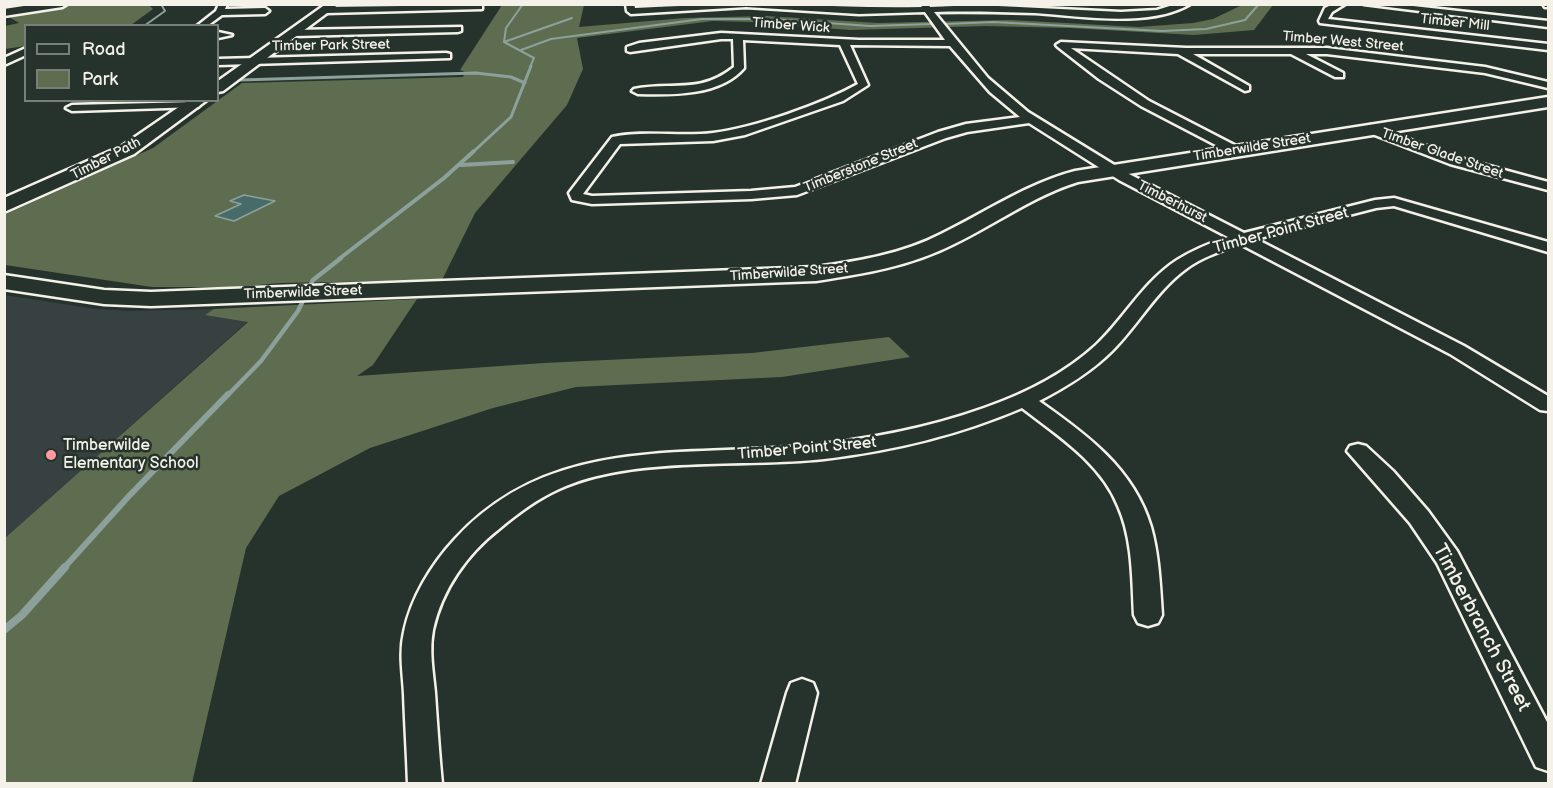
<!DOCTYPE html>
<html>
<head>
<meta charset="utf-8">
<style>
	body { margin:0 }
	#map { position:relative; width:1553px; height:788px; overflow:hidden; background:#26332d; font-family:"Balsamiq Sans",sans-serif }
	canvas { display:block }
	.frame { position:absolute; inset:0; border:6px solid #f4f1e8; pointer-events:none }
	.legend { position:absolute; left:24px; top:24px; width:195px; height:78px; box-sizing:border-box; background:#26332d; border:2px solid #787f78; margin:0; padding:8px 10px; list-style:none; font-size:18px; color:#f4f1e8 }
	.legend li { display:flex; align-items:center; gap:12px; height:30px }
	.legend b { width:30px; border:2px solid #787f78 }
</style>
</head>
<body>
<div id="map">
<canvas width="1553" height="788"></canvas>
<div class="frame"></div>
<ul class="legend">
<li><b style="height:8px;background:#26332d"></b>Road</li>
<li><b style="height:16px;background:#5e6d4f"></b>Park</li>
</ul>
</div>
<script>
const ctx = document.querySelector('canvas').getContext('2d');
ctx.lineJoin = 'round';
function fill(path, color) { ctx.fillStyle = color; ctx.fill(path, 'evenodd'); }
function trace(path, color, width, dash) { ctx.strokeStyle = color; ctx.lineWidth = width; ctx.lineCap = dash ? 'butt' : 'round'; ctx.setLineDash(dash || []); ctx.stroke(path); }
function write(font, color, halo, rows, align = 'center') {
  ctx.font = font + ' "Balsamiq Sans",sans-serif'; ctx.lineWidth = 5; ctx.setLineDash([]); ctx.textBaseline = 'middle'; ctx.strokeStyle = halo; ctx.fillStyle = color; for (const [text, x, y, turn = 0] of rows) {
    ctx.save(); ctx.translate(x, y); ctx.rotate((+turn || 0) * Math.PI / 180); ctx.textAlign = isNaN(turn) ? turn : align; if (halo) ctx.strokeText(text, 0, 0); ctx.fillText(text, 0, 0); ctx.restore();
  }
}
const built = new Path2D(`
	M4 295 96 309 130 311 214 309 206 315 248 321 5 538Z`);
const green = new Path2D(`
	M73 4 149 5 153 9 131 25 26 26 25 46 5 49V26L19 23 6 15Z
	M502 5H584L579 27 685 18 766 16 878 23 1010 20 1139 27 1193 23 1213 19 1242 5H1273L1254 30 1194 35 1071 28 986 26 850 30 752 22 713 21 577 38 583 69 567 105 475 213 442 280 280 283 237 287H152L5 265 4 215 153 148 242 83 463 77 465 72 460 70Z
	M417 299 373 365 357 376 544 363 752 353 889 337 910 357 782 377 576 387 493 408 370 448 279 496 246 548 192 783H5V538L248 322 205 315 214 309Z`);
const water = new Path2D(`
	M244 195 275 201 234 221 215 216 241 204 230 201Z`);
const streamFar5 = new Path2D(`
	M523 4 506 28 504 42 534 58 530 67
	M946 24 993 22 1162 31 1206 29 1245 20 1259 4
	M144 26 165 11 161 4
	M504 42 572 18
	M521 50 551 39 702 19H771L870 26 931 24`);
const streamFar4 = new Path2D(`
	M240 80 476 73 511 77 525 83
	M473 152 511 117 531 66`);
const streamFar3 = new Path2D(`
	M461 165 513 162
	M339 259 444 178 474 151`);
const streamFar2 = new Path2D(`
	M227 396 261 361 298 311 313 280 341 258`);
const streamFar1 = new Path2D(`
	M63 569 129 496 228 394`);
const stream = new Path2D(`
	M4 630 22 615 65 567`);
const street = new Path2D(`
	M219 4H227L225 9 265 8 269 11 265 14 222 15 207 26H197L216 11Z
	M626 4H634L635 8C684 6 733 3 783 4 829 6 875 8 922 7L920 4H929L930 7 978 5 1121 12 1157 10 1176 4H1190C1150 28 1080 16 1035 13 1001 12 968 11 934 12L988 78 1028 112 1129 174 1244 233 1375 200 1394 198 1548 242V252L1394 206 1376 208 1256 239 1464 346 1548 396V411L1540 410 1450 354 1240 244C1221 251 1202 257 1186 269 1156 291 1138 325 1112 351 1091 372 1066 387 1039 401 1086 434 1134 469 1151 527 1159 555 1160 586 1162 615L1158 623 1148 626 1138 623 1134 615C1132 579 1133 540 1118 506 1101 463 1057 435 1022 408 959 435 892 451 824 459 743 468 633 455 559 489 537 499 518 513 499 529 467 554 442 589 433 630 429 651 433 671 435 693 437 723 439 753 442 784H408C407 754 405 724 404 694 403 673 399 653 404 632 411 598 431 565 455 539 549 436 678 457 802 446 864 440 925 429 984 408 1024 394 1063 375 1096 345 1124 319 1143 282 1177 260 1193 250 1210 243 1228 237L1119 180 1029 123 967 132 946 138 797 195 751 199 592 204 572 200 569 193 612 137C643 130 681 137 713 133 754 128 822 104 858 84L840 45 743 40 744 68C720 96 672 95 638 94L632 91 634 89C671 81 699 95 734 67L733 39H721L630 52 627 51V47L639 43 721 33 859 40H945L925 12 859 14 746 7 631 14 627 11ZM850 45 950 46 990 92 1020 117 966 124 938 132 795 187 751 191 592 196 583 194 620 144 713 141 745 135 843 101 868 85Z
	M1333 4H1345L1332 12 1328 19 1548 44V50L1320 23 1319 21 1325 8Z
	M1364 4H1395L1548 21V27Z
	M1543 4H1548V7H1545Z
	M479 5H482V9L326 13 322 10 326 7Z
	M461 27V31L458 32 294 36 289 33 294 30Z
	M218 32 232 35 218 38Z
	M1061 42 1186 48H1327L1485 67 1548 82V88L1485 73 1327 54H1306L1343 73V77H1335L1291 54H1193L1249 86V90L1245 91 1178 54 1071 48 1149 101 1240 148 1242 151 1235 155 1141 106 1099 79 1058 47 1056 45Z
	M26 48V55L4 65V58Z
	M446 53 450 54V58L218 65V59Z
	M194 102 200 105 198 107 72 111 66 108 72 105Z
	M1371 125 1460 158 1548 182V190L1450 164 1367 132 1365 129 1367 126Z
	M1358 444 1366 446 1393 471 1428 511 1457 551 1548 724V771L1536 767 1437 563 1410 523 1347 451 1350 446Z
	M802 679 813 683 817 693 795 784H761L787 693 791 683Z`);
const secondary = new Path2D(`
	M37 4H67L62 7 4 16V9Z
	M326 4H339L223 91 218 92V81Z
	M1548 97V107L1078 182C1033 196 996 224 954 244 911 266 863 274 816 281L151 306 104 304 4 289V275L104 290 151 292 816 267C859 261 902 254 941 234 986 212 1026 184 1075 171Z
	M189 100H207L134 154 4 212V198L122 146Z`);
const markers = [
	[51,455,6,"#ff9aa2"]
];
const farStreetnames = [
	["Timber Mill",1455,23,6],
	["Timber Wick",791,26,4],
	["Timber West Street",1343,42,5],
	["Timber Park Street",331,46,-1],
	["Timberwilde Street",1252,148,-9],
	["Timber Glade Street",1442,154,19],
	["Timber Path",106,159,-27],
	["Timberstone Street",861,166,-22],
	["Timberhurst",1172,202,27],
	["Timberwilde Street",789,273,-4],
	["Timberwilde Street",303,293,-2]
];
const streetNames = [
	["Timber Point Street",1281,231,-15],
	["Timber Point Street",807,449,-5]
];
const poiNames = [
	["Timberwilde",63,446],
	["Elementary School",63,464]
];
const nearStreetnames = [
	["Timberbranch Street",1481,628,62]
];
fill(built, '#384141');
fill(green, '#5e6d4f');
fill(water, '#466b69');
trace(water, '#8ca19c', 1.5);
trace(streamFar5, '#8ca19c', 2);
trace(streamFar4, '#8ca19c', 3);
trace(streamFar3, '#8ca19c', 4);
trace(streamFar2, '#8ca19c', 4.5);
trace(streamFar1, '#8ca19c', 6);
trace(stream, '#8ca19c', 8);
trace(street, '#f4f1e8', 5);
trace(secondary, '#f4f1e8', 5);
fill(street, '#26332d');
fill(secondary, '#26332d');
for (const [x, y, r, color] of markers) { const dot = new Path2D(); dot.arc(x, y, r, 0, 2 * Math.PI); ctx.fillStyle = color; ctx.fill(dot); trace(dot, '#26332d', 2); }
write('14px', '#f4f1e8', '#26332d', farStreetnames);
write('16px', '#f4f1e8', '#26332d', streetNames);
write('16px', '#f4f1e8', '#26332d', poiNames, 'left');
write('20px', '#f4f1e8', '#26332d', nearStreetnames);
</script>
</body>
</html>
